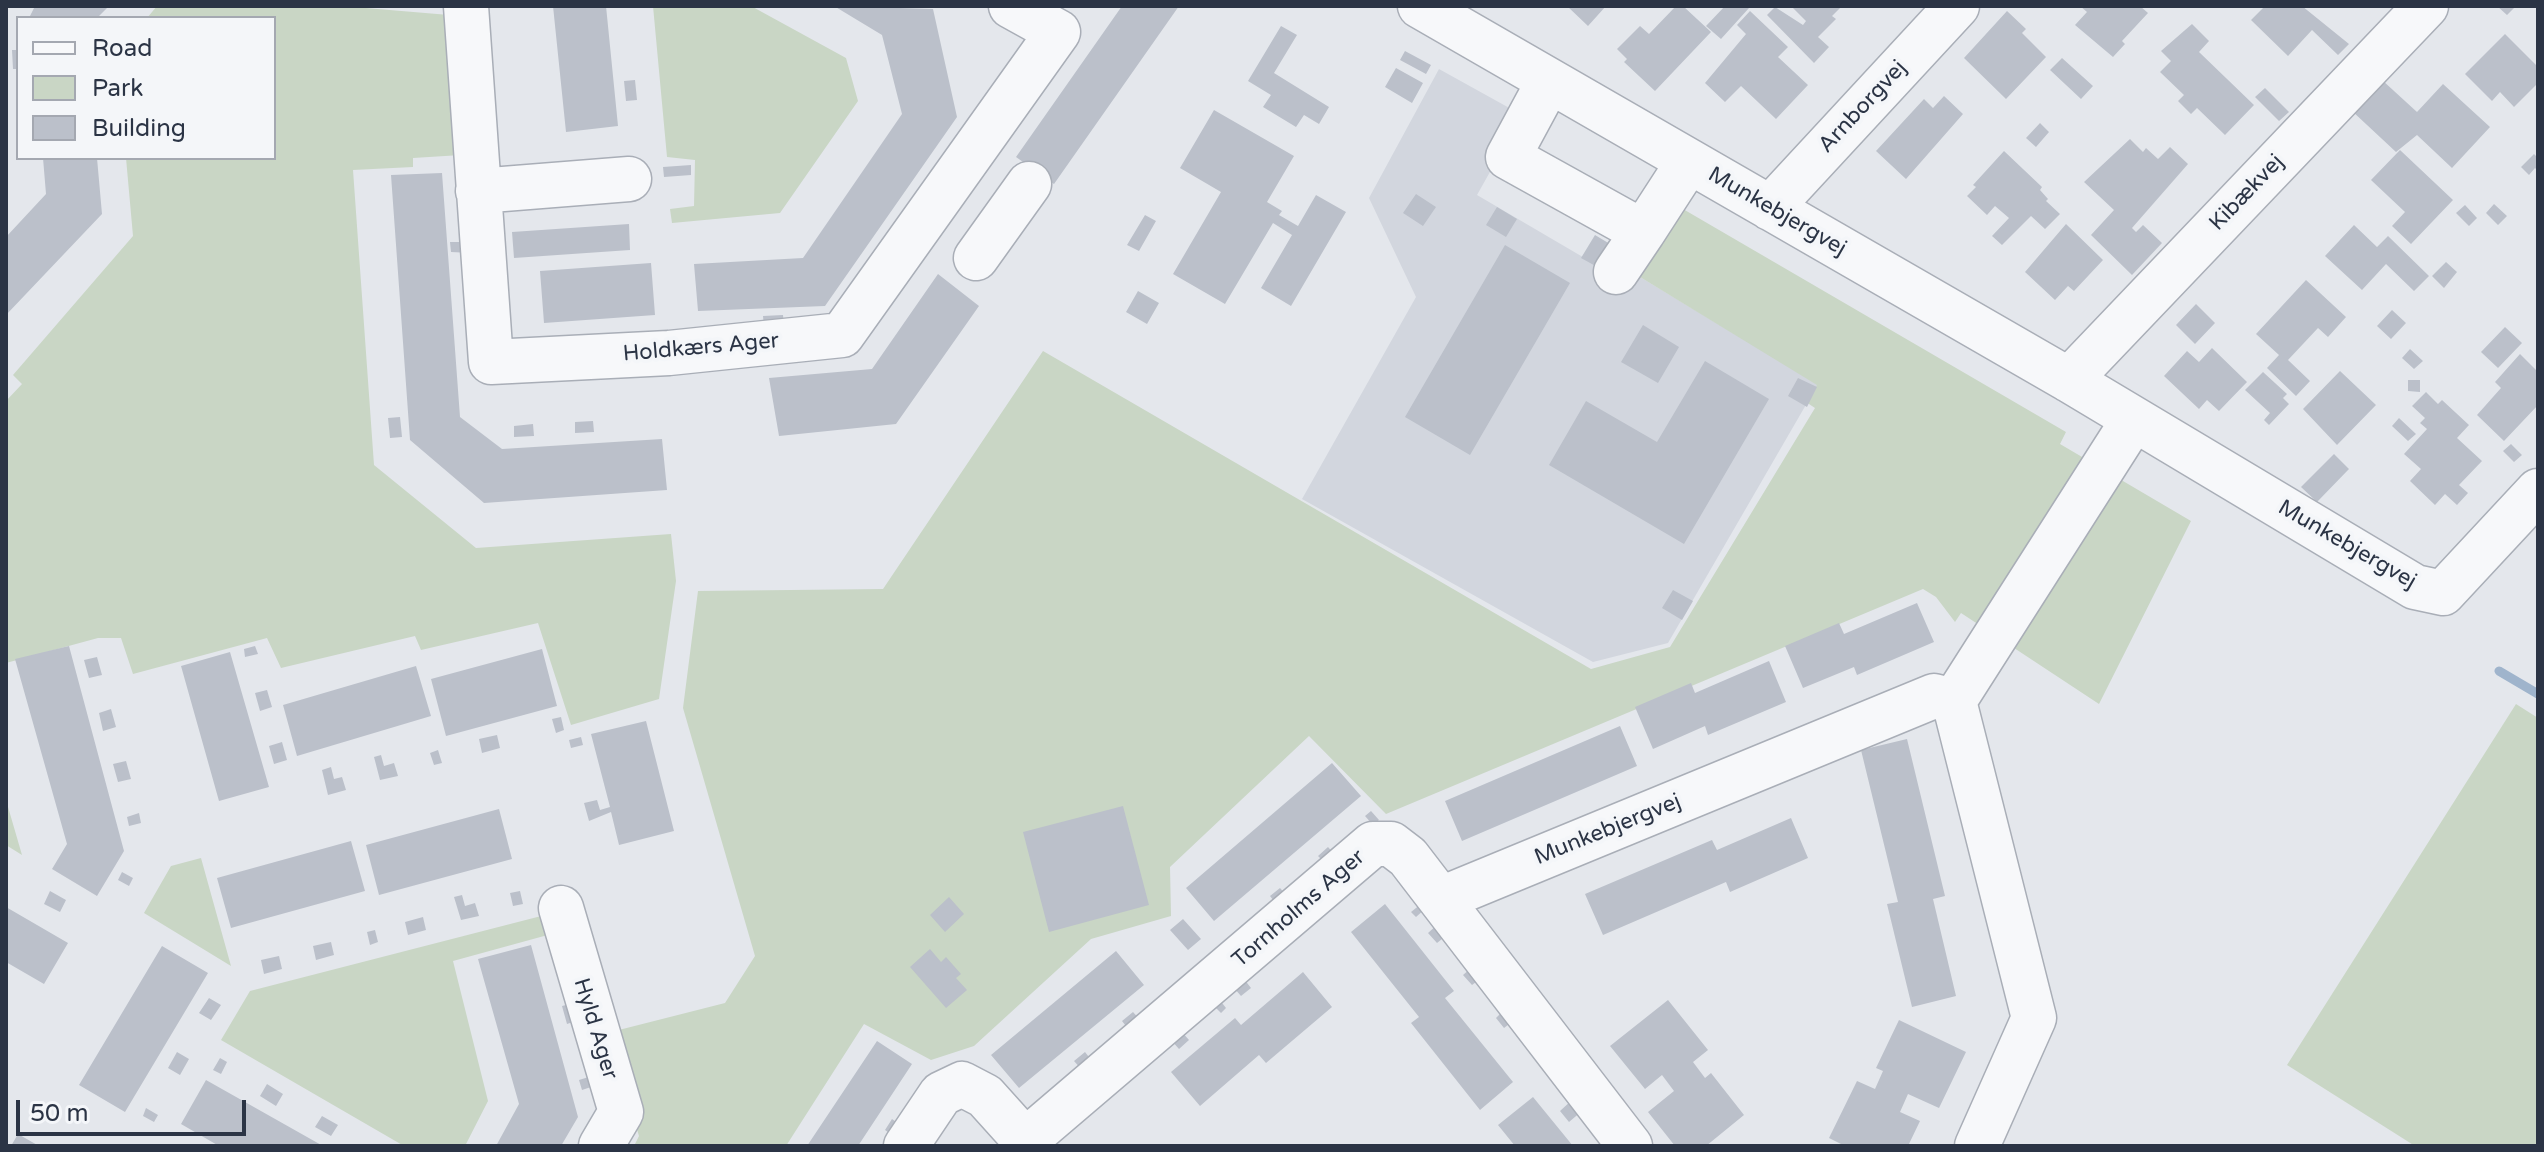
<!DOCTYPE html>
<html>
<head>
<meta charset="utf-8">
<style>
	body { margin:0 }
	#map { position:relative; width:2544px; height:1152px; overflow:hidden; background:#e4e7ec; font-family:"Varela Round",sans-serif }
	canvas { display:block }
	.frame { position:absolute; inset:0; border:8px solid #2b3445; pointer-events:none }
	.legend { position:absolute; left:16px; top:16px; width:260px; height:144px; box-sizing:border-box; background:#f4f6f9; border:2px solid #a4a8b1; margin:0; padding:10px 14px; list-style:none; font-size:24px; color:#2b3445 }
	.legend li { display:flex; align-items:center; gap:16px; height:40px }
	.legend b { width:40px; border:2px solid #a4a8b1 }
	.scale { position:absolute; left:16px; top:1100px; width:230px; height:36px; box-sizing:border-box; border:4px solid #2b3445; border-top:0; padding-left:10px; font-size:24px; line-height:28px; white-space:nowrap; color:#2b3445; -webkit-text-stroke:6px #f4f6f9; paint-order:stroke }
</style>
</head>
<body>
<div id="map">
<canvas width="2544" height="1152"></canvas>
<div class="frame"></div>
<ul class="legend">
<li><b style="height:10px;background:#f7f8fa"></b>Road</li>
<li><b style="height:22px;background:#c9d6c5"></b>Park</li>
<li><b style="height:22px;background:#bbc0ca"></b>Building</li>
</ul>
<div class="scale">50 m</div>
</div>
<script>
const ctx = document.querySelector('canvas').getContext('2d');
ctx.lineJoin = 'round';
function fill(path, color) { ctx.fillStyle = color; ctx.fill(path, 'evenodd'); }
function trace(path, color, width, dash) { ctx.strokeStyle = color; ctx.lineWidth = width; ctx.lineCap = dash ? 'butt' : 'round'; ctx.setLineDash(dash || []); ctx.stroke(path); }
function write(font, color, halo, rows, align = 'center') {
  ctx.font = font + ' "Varela Round",sans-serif'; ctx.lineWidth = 8; ctx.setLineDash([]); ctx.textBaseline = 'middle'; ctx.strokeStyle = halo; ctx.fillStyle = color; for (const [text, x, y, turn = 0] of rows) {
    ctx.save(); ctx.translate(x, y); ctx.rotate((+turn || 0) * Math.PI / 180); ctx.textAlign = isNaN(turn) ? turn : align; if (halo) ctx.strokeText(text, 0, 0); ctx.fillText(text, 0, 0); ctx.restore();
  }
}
const built = new Path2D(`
	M1439 69 1522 115 1477 195 1634 287 1640 277 1818 384 1668 643 1593 662 1302 499 1416 297 1369 198Z`);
const green = new Path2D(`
	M157 6H342L449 15 461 155 413 158V167L353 170 374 465 476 548 671 534 676 581 659 699 571 725 538 623 421 650 415 636 281 668 267 638 133 674 121 638H98L6 663V401L22 384 13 375 133 236 126 158H274V18H147Z
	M653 6H751L846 58 858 101 780 213 672 223 670 209 694 206 695 160 667 157Z
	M1683 209 2066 432 2060 444 2191 521 2099 704 1961 613 1955 622 1936 597 1923 589 1386 814 1309 736 1170 867 1171 916 1091 939 974 1046 931 1060 864 1024 786 1146H634L639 1136 607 1033 725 1003 755 956 683 708 698 591 883 589 1043 351 1591 669 1670 647 1815 408 1806 402 1817 385 1640 277Z
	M2516 704 2538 718V1146H2415L2287 1065Z
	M6 800 22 855 6 845Z
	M201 858 231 966 144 913 171 866Z
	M549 914 555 933 453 961 488 1101 465 1146H404L221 1040 250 991Z`);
const stream = new Path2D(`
	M2499 671 2538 694`);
const building = new Path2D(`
	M35 6H109L97 18H29Z
	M553 6H606L618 126 566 132Z
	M834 6 933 9 957 117 825 306 698 311 694 264 803 258 902 114 882 35Z
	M1122 6H1179L1054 184 1016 157Z
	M1567 6H1606L1588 26Z
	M1676 6H1683L1711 32 1655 91 1624 62 1627 59 1617 49 1640 26 1649 34Z
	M1725 6 1749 8 1721 39 1706 26Z
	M1791 6H1842L1832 16 1836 19 1818 37 1829 47 1814 63 1767 15 1775 7 1803 25 1806 21Z
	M2080 6H2140L2148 13 2122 41 2125 44 2113 57 2075 25 2087 12Z
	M2265 6H2302L2349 44 2338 55 2312 30 2288 56 2251 20Z
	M2497 6H2516L2507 15Z
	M1750 11 1788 47 1778 57 1808 85 1776 119 1741 86 1725 102 1705 83 1746 34 1737 25Z
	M2007 11 2026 29 2022 33 2046 57 2006 99 1964 58Z
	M2192 24 2209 41 2199 52 2254 105 2225 135 2197 108 2191 114 2178 101 2184 95 2160 72 2171 61 2161 51Z
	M1281 26 1297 35 1274 73 1329 107 1319 124 1304 115 1296 127 1263 107 1271 95 1248 81Z
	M2505 34 2538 67V83L2514 107 2500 92 2492 101 2465 74Z
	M12 50H18V69H13Z
	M1405 51 1431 65 1426 74 1400 60Z
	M2062 58 2093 86 2081 99 2050 70Z
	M1396 68 1423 83 1412 103 1385 87Z
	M635 80 637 100 626 101 624 81Z
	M2382 80 2417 112 2443 84 2490 127 2452 168 2417 135 2396 152 2352 111Z
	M2265 88 2289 112 2279 121 2255 97Z
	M1944 96 1963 114 1906 179 1876 151 1924 99 1933 108Z
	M1214 110 1294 156 1267 202 1282 211 1279 215 1298 226 1316 195 1346 212 1291 306 1261 288 1292 235 1273 223 1225 304 1173 274 1221 192 1180 168Z
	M2040 123 2049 132 2036 147 2026 138Z
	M2130 139 2143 152 2146 148 2158 159 2170 147 2188 164 2132 228 2136 232 2143 225 2162 243 2132 275 2091 235 2114 210 2084 182Z
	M2400 150 2453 200 2411 244 2392 226 2405 212 2371 180Z
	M2004 151 2042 187 2040 190 2048 199 2046 201 2060 214 2045 229 2031 216 2002 245 1992 236 2009 218 1995 206 1987 215 1967 196 1976 187 1973 185Z
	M2534 154 2538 158V171L2535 168 2529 175 2521 167Z
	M43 158H97L102 214 6 315V237L46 194Z
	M691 165V175L664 177 663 167Z
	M442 173 460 417 502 449 662 439 667 490 484 503 410 440 391 175Z
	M1416 194 1436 207 1423 226 1403 213Z
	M2494 204 2507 216 2498 225 2486 213Z
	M2465 205 2477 218 2469 226 2456 213Z
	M1497 207 1517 219 1506 237 1486 225Z
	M1145 215 1156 221 1139 251 1127 245Z
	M629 224 630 250 514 258 512 232Z
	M2066 224 2103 260 2074 291 2068 286 2055 300 2025 272Z
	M2354 225 2377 247 2388 236 2429 276 2414 291 2386 264 2362 290 2325 256Z
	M469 235 471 253 451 252 450 242H459V236Z
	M1595 235 1615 247 1601 269 1581 258Z
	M1505 245 1570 283 1470 455 1405 417Z
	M2446 262 2457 272 2444 288 2432 276Z
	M651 263 655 315 544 323 540 271Z
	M938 274 979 306 896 424 779 436 769 378 872 369Z
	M2306 280 2346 317 2328 337 2318 328 2288 360 2310 381 2296 396 2267 368 2279 355 2256 334Z
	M1138 291 1159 303 1147 324 1126 312Z
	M2196 304 2215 323 2195 344 2176 325Z
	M2392 310 2406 323 2391 339 2377 326Z
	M783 315 784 326 764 327 763 316Z
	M1643 325 1679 347 1658 383 1621 362Z
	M2505 327 2522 343 2498 368 2481 352Z
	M2212 348 2247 382 2219 411 2207 400 2199 409 2164 376 2187 351 2199 362Z
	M2410 349 2423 361 2414 369 2402 358Z
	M2520 354 2538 372V405L2504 441 2477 415 2501 388 2495 382Z
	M1705 361 1769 399 1684 544 1549 465 1586 401 1657 442Z
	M2340 371 2376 405 2337 445 2303 409Z
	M2263 372 2287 394 2283 398 2289 404 2269 425 2264 420 2270 413 2245 390Z
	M1798 378 1817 387 1807 407 1788 396Z
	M2408 380H2420V392L2408 391Z
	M2426 392 2438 404 2442 400 2469 425 2457 438 2482 461 2459 485 2468 493 2457 505 2445 494 2435 505 2410 481 2421 469 2404 454 2427 429 2420 423 2425 418 2412 406Z
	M400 417 402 437 390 438 388 418Z
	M2399 418 2416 434 2408 441 2392 426Z
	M593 421 594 432 575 433V422Z
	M533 424 534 436 514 437V426Z
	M2511 444 2522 455 2514 462 2503 451Z
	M2334 454 2349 469 2317 502 2301 487Z
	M1673 590 1693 601 1682 620 1662 608Z
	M1917 603 1934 642 1857 675 1854 667 1803 688 1785 646 1839 623 1844 634Z
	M69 646 124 851 97 896 52 869 67 844 15 659Z
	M255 646 258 654 245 657 244 649Z
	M542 649 557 706 446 736 431 679Z
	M230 652 269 787 219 801 181 666Z
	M97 657 102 675 89 678 84 660Z
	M1769 661 1786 702 1708 735 1705 726 1653 749 1635 707 1691 683 1695 693Z
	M416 666 431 716 297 756 283 705Z
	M267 690 272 707 260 711 255 693Z
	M111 709 116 727 103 731 99 713Z
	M561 717 564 730 556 733 552 719Z
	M646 721 674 831 619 845 611 812 589 821 584 803 597 800 600 810 610 807 591 734Z
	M1620 726 1637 766 1462 841 1445 801Z
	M497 735 500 748 482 753 479 739Z
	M581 737 583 745 571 748 569 740Z
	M1907 739 1945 896 1933 899 1956 996 1912 1007 1887 904 1898 902 1861 750Z
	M282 742 287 760 274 764 269 746Z
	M438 750 442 763 434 765 430 753Z
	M381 755 384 766 394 763 398 776 380 780 374 757Z
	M126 761 131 779 118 782 113 764Z
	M1332 763 1361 796 1214 921 1186 888Z
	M331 767 334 779 342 777 346 790 328 795 322 770Z
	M1123 806 1149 905 1049 932 1023 832Z
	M499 809 512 859 379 895 366 845Z
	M1371 811 1379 820 1373 825 1365 816Z
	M139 813 141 823 129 826 127 817Z
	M1791 818 1808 858 1730 892 1726 882 1603 935 1585 894 1712 840 1717 850Z
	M351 841 365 891 231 928 217 878Z
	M1328 847 1336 856 1326 864 1318 856Z
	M122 872 133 878 129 886 118 880Z
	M1280 888 1287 896 1277 905 1270 896Z
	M50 891 66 900 60 912 44 904Z
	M520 891 523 904 513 906 510 893Z
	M462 895 465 906 475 903 479 916 461 920 454 897Z
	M949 897 964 914 945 932 930 915Z
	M1385 904 1454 991 1445 998 1513 1082 1480 1110 1411 1023 1419 1017 1351 932Z
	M1421 904 1425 909 1416 917 1411 912Z
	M6 907 68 943 44 984 6 962Z
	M423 917 426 930 408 935 405 922Z
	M1183 919 1201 939 1188 950 1170 930Z
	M1438 924 1447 935 1437 943 1428 933Z
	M375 930 378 942 370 945 367 932Z
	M331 942 334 955 316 960 313 946Z
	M531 945 578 1117 561 1146H496L519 1104 478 959Z
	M162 946 208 973 125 1112 79 1085Z
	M930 949 941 962 946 957 961 974 956 978 967 990 946 1008 910 967Z
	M1116 951 1144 985 1019 1088 991 1055Z
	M279 956 282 969 264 974 261 960Z
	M1471 968 1480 979 1472 985 1463 975Z
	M1303 972 1332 1007 1266 1063 1259 1055 1200 1106 1171 1072 1235 1018 1241 1025Z
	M1244 979 1251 988 1241 996 1234 988Z
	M209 998 221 1005 211 1020 199 1013Z
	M1219 999 1226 1008 1221 1013 1213 1005Z
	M1668 1000 1708 1050 1693 1062 1705 1078 1711 1073 1744 1115 1706 1146H1675L1648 1112 1674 1091 1662 1075 1645 1089 1610 1046Z
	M574 1003 579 1020 567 1024 562 1006Z
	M1504 1010 1513 1021 1504 1028 1496 1018Z
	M1133 1012 1141 1021 1129 1030 1122 1021Z
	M1899 1020 1966 1052 1939 1108 1908 1094 1900 1112 1920 1121 1908 1146H1845L1829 1138 1857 1081 1875 1089 1883 1071 1876 1068Z
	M1181 1031 1189 1040 1179 1049 1171 1040Z
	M877 1041 912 1064 858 1146H807Z
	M177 1052 189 1059 180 1075 168 1068Z
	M1085 1052 1092 1061 1082 1070 1074 1061Z
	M220 1058 227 1062 221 1074 213 1070Z
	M592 1076 594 1086 582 1090 579 1080Z
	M206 1080 323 1146H219L181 1124Z
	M267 1084 283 1094 276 1106 260 1096Z
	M1533 1097 1573 1146H1515L1498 1125Z
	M1572 1100 1582 1111 1569 1122 1560 1111Z
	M146 1108 158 1115 154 1122 143 1116Z
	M322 1116 338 1125 331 1136 315 1127Z
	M892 1119 902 1126 895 1137 885 1130Z
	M18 1134 39 1146H11Z`);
const minor = new Path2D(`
	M466 6 491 362 669 353 842 335 1058 32 1011 6
	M1420 6 2069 380 2415 587 2443 593 2538 491
	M1549 81 1508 157 1643 232 1689 161
	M478 191 629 179
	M1770 208 1957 6
	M976 258 1029 184
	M1616 272 1643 232
	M2069 380 2426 6
	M1441 899 1934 696 1954 701
	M561 908 621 1112 601 1146
	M1025 1141 1373 844H1391L1408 857 1630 1146
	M906 1146 941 1094 962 1084 985 1096 1030 1146
	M1977 1146 2034 1018 1954 701 2134 419`);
const streetNames = [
	["Arnborgvej",1863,107,-47],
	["Kibækvej",2247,193,-46],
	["Munkebjergvej",1777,212,30],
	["Holdkærs Ager",701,348,-5],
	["Munkebjergvej",2347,545,30],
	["Munkebjergvej",1608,830,-22],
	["Tornholms Ager",1299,909,-41],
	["Hyld Ager",595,1029,73]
];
fill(built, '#d2d6de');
fill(green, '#c9d6c5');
trace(stream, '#9fb4cc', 9);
fill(building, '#bbc0ca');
trace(minor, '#a9aeb7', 47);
trace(minor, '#f7f8fa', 44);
write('22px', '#2b3445', '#f4f6f9', streetNames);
</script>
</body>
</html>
